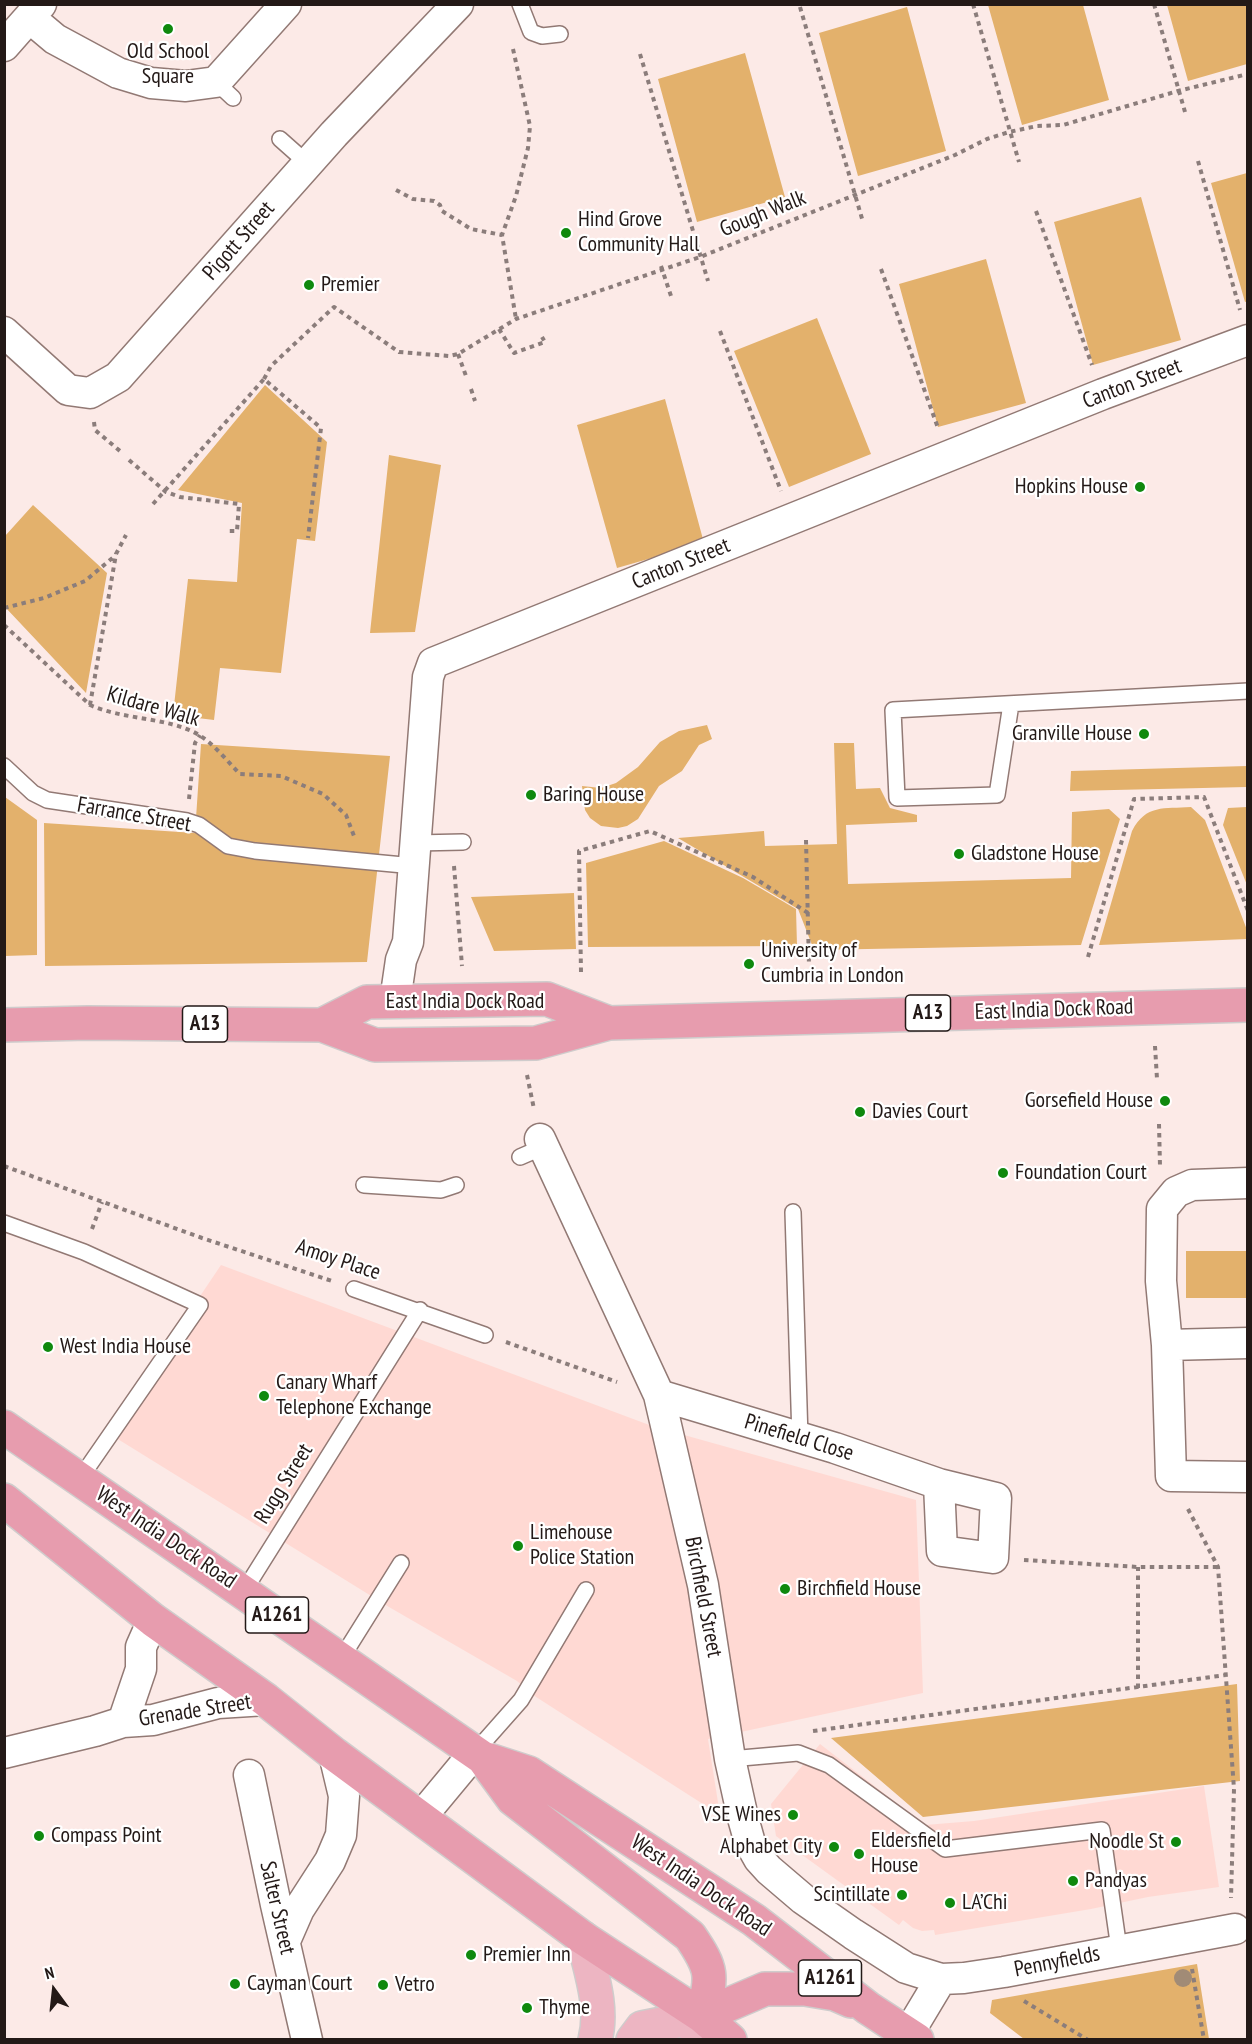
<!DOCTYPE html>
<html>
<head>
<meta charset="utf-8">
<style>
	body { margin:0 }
	#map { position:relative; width:1252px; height:2044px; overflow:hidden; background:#fceae7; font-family:"PT Sans Narrow",sans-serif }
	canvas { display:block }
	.frame { position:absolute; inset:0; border:6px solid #231917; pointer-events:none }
	.north { position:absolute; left:24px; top:1960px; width:60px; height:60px; -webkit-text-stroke:4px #fff; paint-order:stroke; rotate:345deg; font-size:16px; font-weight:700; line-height:24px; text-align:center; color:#231917 }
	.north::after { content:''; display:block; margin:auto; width:21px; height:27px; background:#231917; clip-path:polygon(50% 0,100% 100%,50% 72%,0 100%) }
</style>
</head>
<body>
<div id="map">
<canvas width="1252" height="2044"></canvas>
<div class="frame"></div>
<div class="north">N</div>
</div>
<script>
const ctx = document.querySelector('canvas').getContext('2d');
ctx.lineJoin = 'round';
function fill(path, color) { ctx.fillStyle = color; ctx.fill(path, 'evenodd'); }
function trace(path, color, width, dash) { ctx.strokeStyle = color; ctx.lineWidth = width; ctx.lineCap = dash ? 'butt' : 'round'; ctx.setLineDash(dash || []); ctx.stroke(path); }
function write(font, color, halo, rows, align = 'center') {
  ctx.font = font + ' "PT Sans Narrow",sans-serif'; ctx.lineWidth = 4.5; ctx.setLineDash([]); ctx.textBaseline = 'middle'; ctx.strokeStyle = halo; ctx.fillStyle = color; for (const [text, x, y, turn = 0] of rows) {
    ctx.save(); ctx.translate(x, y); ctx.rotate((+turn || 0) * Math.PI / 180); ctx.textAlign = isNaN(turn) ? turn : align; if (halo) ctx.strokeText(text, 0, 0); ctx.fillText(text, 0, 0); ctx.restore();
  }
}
const built = new Path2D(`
	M221 1265 652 1426 916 1500 923 1693 708 1739 720 1815 533 1695 517 1681 389 1607 108 1433Z
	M820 1744 925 1825 974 1821 1204 1786 1219 1887 1148 1897 1091 1909 935 1935 934 1930 922 1931 913 1928 903 1920 899 1925 776 1836 771 1804Z`);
const green = new Path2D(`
	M988 5H1083L1109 100 1022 125Z
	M1167 5H1247V64L1188 81Z
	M907 7 946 151 858 176 819 33Z
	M745 53 785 197 697 222 658 79Z
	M1247 173 1248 301 1245 302 1211 183Z
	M1141 197 1181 340 1093 365 1054 222Z
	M986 259 1026 403 938 427 899 284Z
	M817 318 871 454 789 487 734 351Z
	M265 385 327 442 315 541 297 539 281 673 220 668 214 720 173 715 188 579 237 582 242 503 178 490Z
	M665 399 704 543 617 568 577 425Z
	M389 455 441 465 415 632 370 633Z
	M33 505 107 573 86 693 5 607V536Z
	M707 725 712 739 699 745 682 771 659 786 638 819 627 826 618 828 601 826 590 818 585 810 582 786 601 788 616 783 638 767 660 742 679 731Z
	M834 743H854L856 789 880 788 890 808 917 815V822L846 825 848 884 1071 878 1072 812 1109 809 1120 819 1081 945 814 950 798 909 678 838 764 831 765 846 837 844Z
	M201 744 390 756 367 962 45 966 44 823 195 833Z
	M1247 766V787L1070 791 1071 771Z
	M5 797 37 820V955L5 956Z
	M1191 807 1205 820 1247 930V939L1099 945 1132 831C1146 804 1164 809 1191 807Z
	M1247 807H1248L1247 885 1223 825 1228 808Z
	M664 841 743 878 796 909 797 946 588 947 586 863Z
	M574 893 576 949 494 951 471 897Z
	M1186 1251H1247V1298H1186Z
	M1237 1684 1240 1781 923 1817 831 1738Z
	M1197 1964 1209 2039H1024L990 2013 992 2000Z`);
const path = new Path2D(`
	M625 4V5
	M973 4 1019 162
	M1154 4 1185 112
	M800 7 863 222
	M513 49 530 126 528 148 516 196 502 235 516 319
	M640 54 708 281
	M1198 161 1240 310
	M396 190 413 199 434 201 440 205 442 211 471 229 502 235
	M1036 211 1092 365
	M881 269 938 428
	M499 329 514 353 545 342 542 337
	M720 331 781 491
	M458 354 466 376
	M264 379 271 366 334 307 399 352 449 356 458 354 516 319 700 257 955 155 987 139 1009 132 1037 126 1063 125 1178 91 1248 74
	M471 389 475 401
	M94 422 95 430 120 451
	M129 460 166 492 180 497 239 504 237 531H229
	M153 504 264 379 321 428 308 538
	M4 608 44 598 85 581 116 555
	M4 625 90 705C123 720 169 717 199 735 214 744 227 761 240 774L281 776 323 794 346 815 354 836
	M90 705 116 554 126 535
	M189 799 195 743 200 735
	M806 840 809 966
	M454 866 462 966
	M1088 957 1134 799 1204 797 1248 911
	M581 972 579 851 650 831 753 877 808 913
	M1155 1046 1157 1079
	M527 1075 534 1109
	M1159 1124 1160 1166
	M4 1166 202 1238 332 1281
	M92 1229 102 1202
	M506 1342 617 1382
	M1188 1509 1218 1567 1234 1789 1231 1898
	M1024 1560 1138 1567H1218
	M1138 1688V1567
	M813 1731 1226 1675
	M1192 1969 1204 2040
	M1024 2001 1088 2040`);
const service = new Path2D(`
	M520 4 531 32 542 36 560 34
	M216 82 233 98
	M280 139 307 163
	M1011 704 997 795 897 798 893 710 1248 691
	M4 766 33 793 47 800 187 821 199 825 228 846 255 851 414 866
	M416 843 463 842
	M520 1157 543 1147
	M364 1185 441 1190 456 1185
	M793 1212 800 1438
	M4 1223 84 1252 200 1305 79 1480
	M354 1289 485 1335
	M244 1591 420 1310
	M341 1659 401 1563
	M475 1752 521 1700 586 1590
	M730 1759 798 1753 829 1765 945 1849 1102 1830 1119 1949`);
const minor = new Path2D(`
	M30 18 55 39 118 73 151 83 186 86 216 82 286 4
	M4 46 41 4
	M4 332 68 390 90 393 118 377 334 134 458 4
	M395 1001 401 960 408 942 428 677 433 663 1103 394 1248 340
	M540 1139 659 1395 703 1585 730 1759 743 1818 750 1843 759 1859 769 1870 803 1899 853 1934 906 1968 941 1979 964 1978 1004 1972 1235 1929
	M1248 1183 1192 1185 1176 1192 1162 1209 1161 1281 1167 1345 1171 1476 1248 1477
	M1167 1345 1248 1343
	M659 1395 835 1448 939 1484 996 1498 993 1558 942 1551 939 1484
	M123 1722 141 1669V1647L153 1620
	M4 1753 95 1731 123 1722 153 1720 218 1703 266 1700
	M249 1775 276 1905 307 2040
	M421 1817 475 1752
	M285 1941 299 1909 330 1861 341 1835 344 1796 334 1754
	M908 2034 941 1979`);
const primary = new Path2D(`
	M583 1938C590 1970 604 2007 595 2040
	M633 2040 642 2028 702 2016 697 2040`);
const trunk = new Path2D(`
	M4 1025 88 1023 322 1025 375 1045 536 1043 609 1023 1248 1005
	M322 1025 367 1002 547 999 609 1023
	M4 1427 483 1758 529 1773 754 1920 868 2008 917 2040
	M4 1500 153 1620 266 1700 334 1754 583 1938 702 2016 730 2040
	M483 1758 513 1799 690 1936C714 1971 712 1976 702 2016
	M702 2016 765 1989H805L835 1994 851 2001`);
const pathBridge = new Path2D(`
	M661 266 671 296`);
const trees = [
	[1183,1978]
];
const markers = [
	[168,29,6,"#0f890e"],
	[566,233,6,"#0f890e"],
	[309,285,6,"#0f890e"],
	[1140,487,6,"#0f890e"],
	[1144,734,6,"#0f890e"],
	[531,795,6,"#0f890e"],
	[959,854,6,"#0f890e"],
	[749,964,6,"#0f890e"],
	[1165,1101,6,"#0f890e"],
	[860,1112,6,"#0f890e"],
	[1003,1173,6,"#0f890e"],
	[48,1347,6,"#0f890e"],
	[264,1396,6,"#0f890e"],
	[518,1546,6,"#0f890e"],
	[785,1589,6,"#0f890e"],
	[793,1815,6,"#0f890e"],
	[39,1836,6,"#0f890e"],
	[1176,1842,6,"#0f890e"],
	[834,1847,6,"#0f890e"],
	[859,1854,6,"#0f890e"],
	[1073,1881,6,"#0f890e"],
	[902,1895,6,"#0f890e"],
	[950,1903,6,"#0f890e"],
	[471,1955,6,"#0f890e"],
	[235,1984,6,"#0f890e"],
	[383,1985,6,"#0f890e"],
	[527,2008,6,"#0f890e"]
];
const shields = [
	[928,1013,45],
	[205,1024,45],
	[277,1615,63],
	[830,1978,63]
];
const shieldNames = [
	["A13",928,1013],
	["A13",205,1024],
	["A1261",277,1615],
	["A1261",830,1978]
];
const poiNames = [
	["Old School",168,52,"center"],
	["Square",168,77,"center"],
	["Hind Grove",578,220],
	["Community Hall",578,245],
	["Premier",321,285],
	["Hopkins House",1128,487,"right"],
	["Granville House",1132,734,"right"],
	["Baring House",543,795],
	["Gladstone House",971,854],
	["University of",761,951],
	["Cumbria in London",761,976],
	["Gorsefield House",1153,1101,"right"],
	["Davies Court",872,1112],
	["Foundation Court",1015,1173],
	["West India House",60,1347],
	["Canary Wharf",276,1383],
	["Telephone Exchange",276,1408],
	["Limehouse",530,1533],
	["Police Station",530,1558],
	["Birchfield House",797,1589],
	["VSE Wines",781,1815,"right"],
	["Compass Point",51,1836],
	["Eldersfield",871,1841],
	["House",871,1866],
	["Noodle St",1164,1842,"right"],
	["Alphabet City",822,1847,"right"],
	["Pandyas",1085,1881],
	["Scintillate",890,1895,"right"],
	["LA’Chi",962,1903],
	["Premier Inn",483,1955],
	["Cayman Court",247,1984],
	["Vetro",395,1985],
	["Thyme",539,2008]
];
const streetNames = [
	["Gough Walk",763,214,-22],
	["Pigott Street",239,241,-49],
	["Canton Street",1132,384,-21],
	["Canton Street",681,564,-22],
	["Kildare Walk",153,707,16],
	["Farrance Street",134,815,10],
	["East India Dock Road",465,1002],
	["East India Dock Road",1054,1010,-2],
	["Amoy Place",338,1260,18],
	["Pinefield Close",799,1438,17],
	["Rugg Street",284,1484,-58],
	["West India Dock Road",166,1538,34],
	["Birchfield Street",703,1597,79],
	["Grenade Street",195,1711,-9],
	["West India Dock Road",701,1886,34],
	["Salter Street",277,1908,77],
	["Pennyfields",1057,1962,-11]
];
fill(built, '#ffd9d3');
fill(green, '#e3b16c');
trace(service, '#927974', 18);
trace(minor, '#927974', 33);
trace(primary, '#cfcccc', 36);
trace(trunk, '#cfcccc', 36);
trace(path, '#8b7d7b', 4, [4.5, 4.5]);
trace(service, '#fff', 15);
trace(minor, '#fff', 30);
trace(primary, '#edb5c2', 33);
trace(trunk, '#e79cae', 33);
trace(pathBridge, '#8b7d7b', 4, [4.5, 4.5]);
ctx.fillStyle = '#a18b76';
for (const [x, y] of trees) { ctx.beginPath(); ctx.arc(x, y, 9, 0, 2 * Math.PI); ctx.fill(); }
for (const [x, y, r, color] of markers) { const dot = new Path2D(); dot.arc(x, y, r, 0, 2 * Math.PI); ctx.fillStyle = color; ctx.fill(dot); trace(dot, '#fff', 2); }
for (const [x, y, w] of shields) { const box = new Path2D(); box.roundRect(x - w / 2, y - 18, w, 36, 4.5); ctx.fillStyle = '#fff'; ctx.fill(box); trace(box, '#231917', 1.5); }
write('bold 21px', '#231917', null, shieldNames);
write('22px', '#231917', '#fff', poiNames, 'left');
write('22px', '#231917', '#fff', streetNames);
</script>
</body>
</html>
